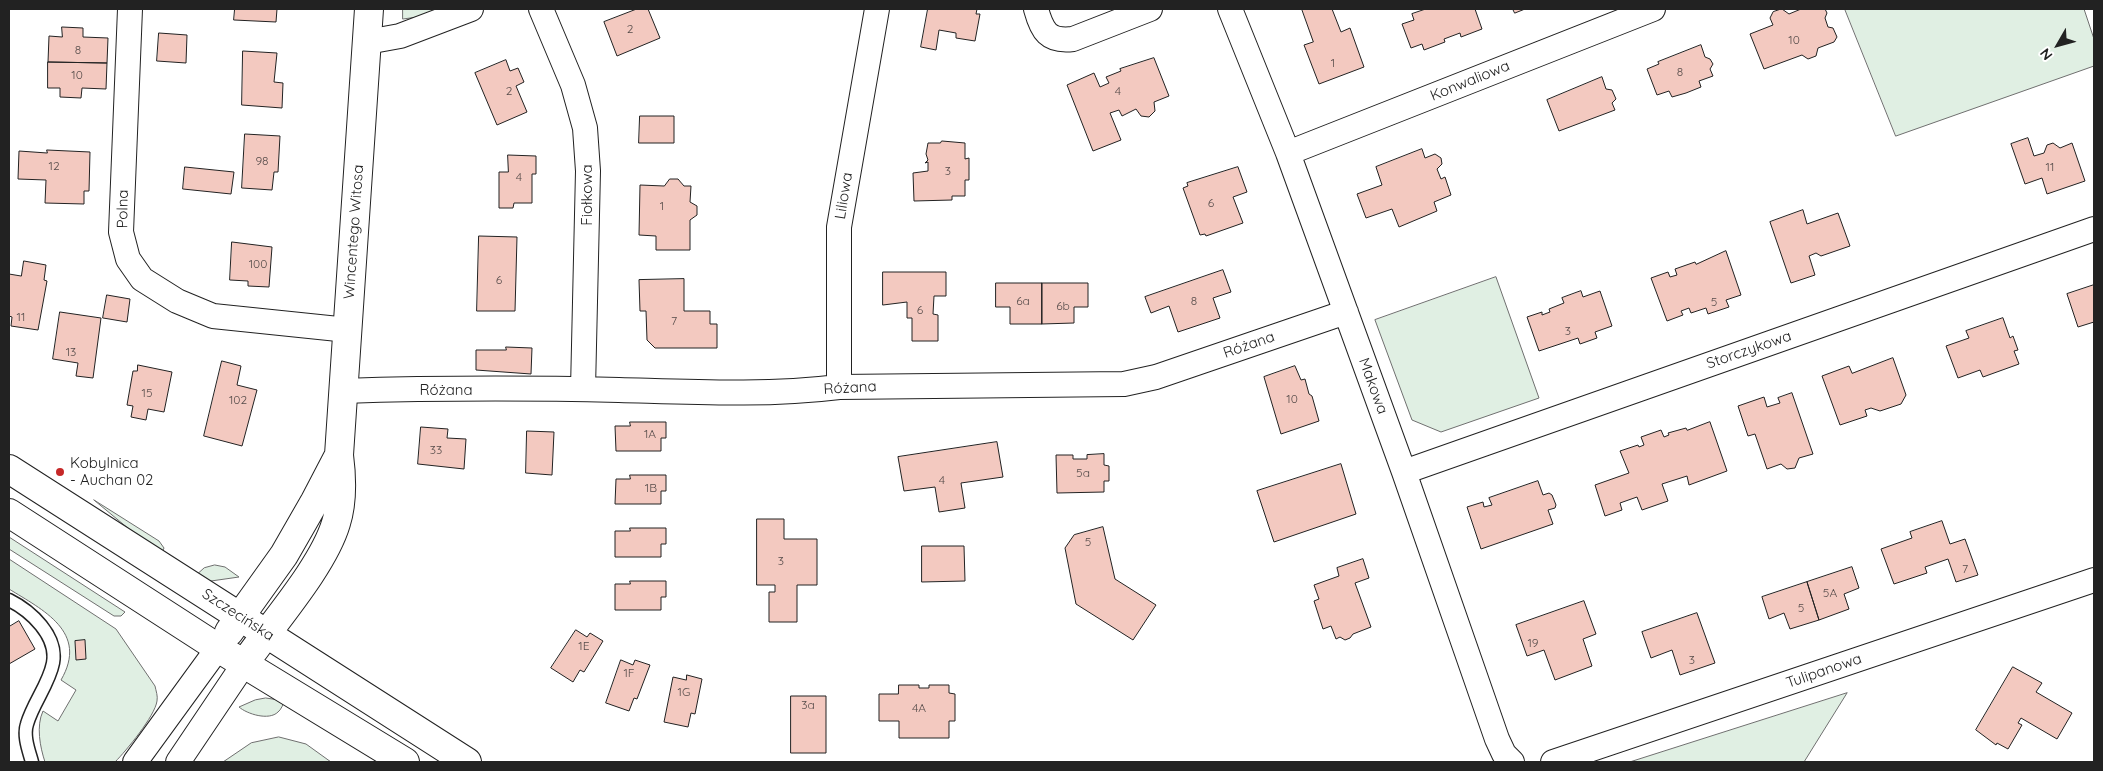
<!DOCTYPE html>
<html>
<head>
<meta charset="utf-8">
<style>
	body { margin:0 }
	#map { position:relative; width:2103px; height:771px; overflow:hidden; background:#fff; font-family:Quicksand,sans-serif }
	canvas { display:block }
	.frame { position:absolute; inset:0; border:10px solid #222; pointer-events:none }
	.north { position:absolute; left:2033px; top:20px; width:50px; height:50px; -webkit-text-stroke:4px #fff; paint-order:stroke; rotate:232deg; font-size:14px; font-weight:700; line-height:20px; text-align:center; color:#222 }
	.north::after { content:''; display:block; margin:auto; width:18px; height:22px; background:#222; clip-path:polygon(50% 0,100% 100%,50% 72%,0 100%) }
</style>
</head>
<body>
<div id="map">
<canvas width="2103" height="771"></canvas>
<div class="frame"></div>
<div class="north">N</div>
</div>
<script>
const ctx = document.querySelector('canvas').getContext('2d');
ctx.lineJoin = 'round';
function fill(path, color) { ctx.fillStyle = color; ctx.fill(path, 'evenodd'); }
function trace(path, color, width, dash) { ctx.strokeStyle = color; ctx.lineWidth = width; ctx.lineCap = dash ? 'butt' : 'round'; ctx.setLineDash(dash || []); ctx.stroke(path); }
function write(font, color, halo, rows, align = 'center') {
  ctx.font = font + ' Quicksand,sans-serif'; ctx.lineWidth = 4; ctx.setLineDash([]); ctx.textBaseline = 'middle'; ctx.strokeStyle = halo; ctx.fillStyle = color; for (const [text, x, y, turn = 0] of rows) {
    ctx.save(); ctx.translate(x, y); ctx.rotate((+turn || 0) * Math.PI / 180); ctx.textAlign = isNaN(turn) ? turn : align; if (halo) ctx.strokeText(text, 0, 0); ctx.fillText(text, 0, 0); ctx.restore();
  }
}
const green = new Path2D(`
	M403 9H444L425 16 403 19Z
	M1845 9H2084L2094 39V66L1896 136Z
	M1496 277 1539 398 1441 432 1412 420 1375 320Z
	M94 500 159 541 164 548 161 555Z
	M9 537 125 612 121 616H114L9 549Z
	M9 559 116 629 155 686C156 691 158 696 157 701 155 716 126 751 115 762H45C40 747 36 726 43 711L58 721 76 690 61 680C89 632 43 610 9 589Z
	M215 565 225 567 239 577 211 581 194 577 204 568Z
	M1847 693 1804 762H1630Z
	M266 698 285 701C283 704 281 710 278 712 269 721 247 714 239 707L255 700Z
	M279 737 306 744 331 762H223L251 743Z`);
const building = new Path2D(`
	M235 9H277L276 22 234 20Z
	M637 9H648L660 38 617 56 604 22Z
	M928 9H977L976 14H980L975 41 956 38V33L939 30 936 50 921 47Z
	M1302 9H1332L1341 32 1350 28 1364 67 1319 84 1304 45 1313 42Z
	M1426 9H1475L1482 29 1461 37 1460 33 1444 39 1445 42 1424 50 1422 44 1411 48 1402 24 1414 20 1412 14Z
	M1513 9H1525L1515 13Z
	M1782 9 1789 14 1801 9H1825L1827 13 1825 18 1828 27 1833 28 1837 37 1834 42 1818 48 1816 56 1808 59 1802 55 1764 69 1750 34 1773 25 1770 18 1773 12Z
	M62 27 83 28V37L108 38 107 63 48 62 49 36 62 37Z
	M159 33 187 35 186 63 157 61Z
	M1701 45 1705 57 1710 59 1713 64 1710 69 1713 76 1699 81 1701 87 1686 93 1672 97 1669 91 1657 95 1647 69 1659 64 1658 62Z
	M243 51 277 53 274 82 283 83 282 108 242 105Z
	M1154 58 1169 96 1154 102 1155 111 1149 117 1141 116 1136 109 1122 116 1119 110 1110 113 1121 140 1093 151 1067 85 1094 73 1100 87 1109 83 1106 77 1121 71 1120 69Z
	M506 60 510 71 518 68 524 82 516 86 527 112 497 125 475 73Z
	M48 62 107 63 106 89 82 88 81 98 60 97V88H48Z
	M1602 77 1606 89 1612 90 1616 99 1612 103 1615 110 1559 131 1547 100Z
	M640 116H674V143H639Z
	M245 134 280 136 278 172H274L272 190 242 188Z
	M2028 138 2034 156 2044 153 2047 145 2053 143 2060 148 2072 143 2085 181 2047 194 2042 178 2025 184 2011 144Z
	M942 141 965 143V159L969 158V180H965V196H952V200L914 201 913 173 928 171V162L925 163 928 160 926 154 928 143H940Z
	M1422 149 1425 158 1435 154 1441 158 1442 164 1437 169 1441 179 1445 177 1451 195 1434 202 1437 211 1399 227 1392 209 1366 218 1357 194 1382 185 1376 167Z
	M47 150 90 152 89 191H84V204L45 203 46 180 18 179 19 151 47 153Z
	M508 155 536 156V174H532V203H514L513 208H499V172H508Z
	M185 167 234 172 231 194 183 189Z
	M1238 167 1247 192 1233 197 1243 223 1206 236 1205 234 1200 235 1183 188 1188 186 1187 183Z
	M670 179H678L684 186H691L690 202 697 206V215L690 220V250H656V236L639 235 640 185 664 186Z
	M1803 210 1807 224 1838 213 1850 246 1821 256 1816 253 1809 256 1815 275 1791 283 1770 222Z
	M479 236 517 237 515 311H477Z
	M232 242 272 247 269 287 248 286V281L230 280Z
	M1726 251 1741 295 1726 300 1729 307 1708 314 1706 308 1691 313 1689 308 1681 311 1683 315 1667 321 1651 278 1668 272 1670 277 1677 275 1675 269 1695 262 1696 264Z
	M24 261 46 265 44 280 47 281 38 330 11 326 12 317 9 316V274L21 276Z
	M1223 270 1231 292 1213 298 1220 318 1178 332 1169 306 1151 313 1145 297Z
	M883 272H946V296H934L933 314 938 315V341H912V318H907V302L883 305Z
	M684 279V311H710V324H717V348H655L647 340 646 311H640L639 280Z
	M996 283H1042V324H1010V307H996Z
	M1042 283H1088V307H1074V323L1042 324Z
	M2094 285V322L2078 327 2067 294Z
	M1581 291 1583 297 1600 291 1612 326 1595 332 1597 338 1580 344 1578 338 1539 351 1527 317 1542 312V315L1550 312 1549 309 1564 303 1562 298Z
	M107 295 130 299 127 322 103 318Z
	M60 312 101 318 93 378 76 376 78 363 53 359Z
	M2003 318 2010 338 2013 336 2018 350 2014 351 2019 364 1983 377 1980 370 1958 378 1946 346 1969 338 1966 331Z
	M506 347 532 348 531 374 476 370V350H506Z
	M1893 358 1906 395 1901 404 1880 411 1871 408 1865 410 1867 416 1840 425 1822 376 1849 366 1852 373Z
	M222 361 241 366 237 385 257 390 242 446 204 436Z
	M138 365 172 372 164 412 148 409 146 420 131 417 133 406 127 405 133 371H137Z
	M1295 366 1301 380 1305 379 1309 394 1312 396 1319 421 1281 434 1264 377Z
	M1792 393 1813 454 1799 458 1795 468 1787 469 1781 464 1767 469 1755 434 1748 436 1738 406 1764 397 1767 407 1780 403 1778 398Z
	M630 422H666V438H661V451H616L615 426H630Z
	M1710 422 1727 471 1689 485 1687 476 1662 484 1668 501 1642 510 1637 497 1620 503 1622 510 1605 516 1595 485 1629 473 1620 451 1638 445 1639 447 1644 445 1641 437 1661 430 1664 437 1669 435 1668 433 1686 428 1687 430Z
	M421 427 448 429 447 438 466 439 464 469 418 464Z
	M527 431 554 432 552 475 526 473Z
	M997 442 1003 477 961 483 965 508 939 512 935 487 904 491 898 457Z
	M1104 454V465L1109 466V481H1104V492L1057 493 1056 455H1073V459H1087V455Z
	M1341 464 1356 514 1274 542 1257 491Z
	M630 475H666V491H661V504H615L616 479H630Z
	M1538 481 1543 495 1549 493 1552 495 1556 505 1555 508 1548 510 1553 524 1481 549 1467 507 1483 502 1484 507 1492 505 1489 498Z
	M757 519H784V539H817V585H797V622H769V592H775V585H757Z
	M1942 521 1950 544 1965 539 1978 575 1956 582 1948 559 1925 567 1927 573 1894 584 1881 549 1912 538 1910 532Z
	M1103 527 1115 579 1156 605 1133 640 1076 604 1065 548 1074 535Z
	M630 528H666V544H661V557H615V531H630Z
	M922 546H964L965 581 922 582Z
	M1363 559 1369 578 1355 583 1371 627 1353 634 1350 638 1345 640 1340 637 1336 639 1331 626 1323 629 1314 601 1319 599 1314 585 1339 576 1337 568Z
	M1852 567 1859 588 1844 594 1849 609 1819 620 1807 582Z
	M630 581H666V597H661V610H615V584H630Z
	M1807 582 1819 620 1790 629 1784 613 1769 619 1762 597Z
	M1584 601 1596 634 1583 639 1592 666 1555 680 1544 650 1527 656 1516 625Z
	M1697 613 1715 663 1680 675 1672 650 1651 658 1642 632Z
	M19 621 35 649 9 664V627Z
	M576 630 587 637 590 633 603 641 584 672 580 670 573 682 551 668Z
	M85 640 86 659 76 660 75 641Z
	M621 660 633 665 635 660 650 665 637 699 634 698 629 711 606 703Z
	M2013 667 2042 683 2036 692 2072 713 2057 739 2021 718 2018 723 2022 725 2008 749 1997 743 1996 745 1976 730Z
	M687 675 702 679 695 714 691 713 688 727 664 722 673 677 686 680Z
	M899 685H919V688H929V685H949V693L955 694V721H949V738H899V721H879V694H898Z
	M791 696H826V753H791Z`);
const lane = new Path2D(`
	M9 600C31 611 58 636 53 663 49 684 33 703 27 724 23 736 29 751 32 762`);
const street = new Path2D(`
	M130 9 121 232 128 259 142 279 177 301 213 316 348 330
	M541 9 573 85 585 128 588 171 583 389
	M1036 9C1042 31 1048 42 1073 39L1150 9
	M1230 9 1288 153 1404 472 1497 739 1504 754 1512 762
	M367 42 400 36 471 9
	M1288 153 1653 9
	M839 387V227L877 9
	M343 391C435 388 528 388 619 390 692 392 766 396 839 387L1124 384 1156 377 1346 312
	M1404 472 2094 229
	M135 762 218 648
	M178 762 244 664
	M1553 762 2094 580`);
const secondary = new Path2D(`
	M9 469 467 762
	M9 513 218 648 405 762
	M229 632 284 555 315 501 339 455
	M244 664C271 625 323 567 336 523 343 501 342 478 339 455L369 9`);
const markers = [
	[60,472,5,"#c62828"]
];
const numberNames = [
	["2",630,29],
	["10",1794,40],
	["8",78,50],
	["1",1333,63],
	["8",1680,72],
	["10",77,75],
	["2",509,91],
	["4",1118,91],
	["98",262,161],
	["12",54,166],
	["11",2050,167],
	["3",948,171],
	["4",519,177],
	["6",1211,203],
	["1",662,206],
	["100",258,264],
	["6",499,280],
	["6a",1023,301],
	["8",1194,301],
	["5",1714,302],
	["6b",1063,306],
	["6",920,310],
	["11",21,317],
	["7",674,321],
	["3",1568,331],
	["13",71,352],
	["15",147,393],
	["10",1292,399],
	["102",238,400],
	["1A",650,434],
	["33",436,450],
	["5a",1083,473],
	["4",942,480],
	["1B",651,488],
	["5",1088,542],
	["3",781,561],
	["7",1965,569],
	["5A",1830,593],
	["5",1801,608],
	["19",1533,643],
	["1E",584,646],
	["3",1692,660],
	["1F",629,673],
	["1G",684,692],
	["3a",808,705],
	["4A",919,708]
];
const streetNames = [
	["Konwaliowa",1470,81,-22],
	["Fiołkowa",587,195,-90],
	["Liliowa",844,196,-81],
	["Polna",123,209,-89],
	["Wincentego Witosa",354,232,-86],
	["Różana",1249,345,-19],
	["Storczykowa",1749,350,-19],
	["Makowa",1373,386,70],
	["Różana",850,388,-3],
	["Różana",446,390],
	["Szczecińska",238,615,33],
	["Tulipanowa",1824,671,-19]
];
const poiNames = [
	["Kobylnica",70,463],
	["- Auchan 02",70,480]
];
fill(green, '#e0efe3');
trace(green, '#6f6f6f', 1);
fill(building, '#f3c9c0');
trace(building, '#222', 1);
trace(lane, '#222', 15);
trace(street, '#222', 26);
trace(secondary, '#222', 30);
trace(lane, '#fff', 12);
trace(street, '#fff', 24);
trace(secondary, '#fff', 28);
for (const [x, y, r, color] of markers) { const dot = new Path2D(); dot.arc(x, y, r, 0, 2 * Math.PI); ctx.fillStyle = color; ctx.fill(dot); trace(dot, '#fff', 2); }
write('12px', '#564c4a', null, numberNames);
write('15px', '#222', '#fff', streetNames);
write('15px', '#222', '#fff', poiNames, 'left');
</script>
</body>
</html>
